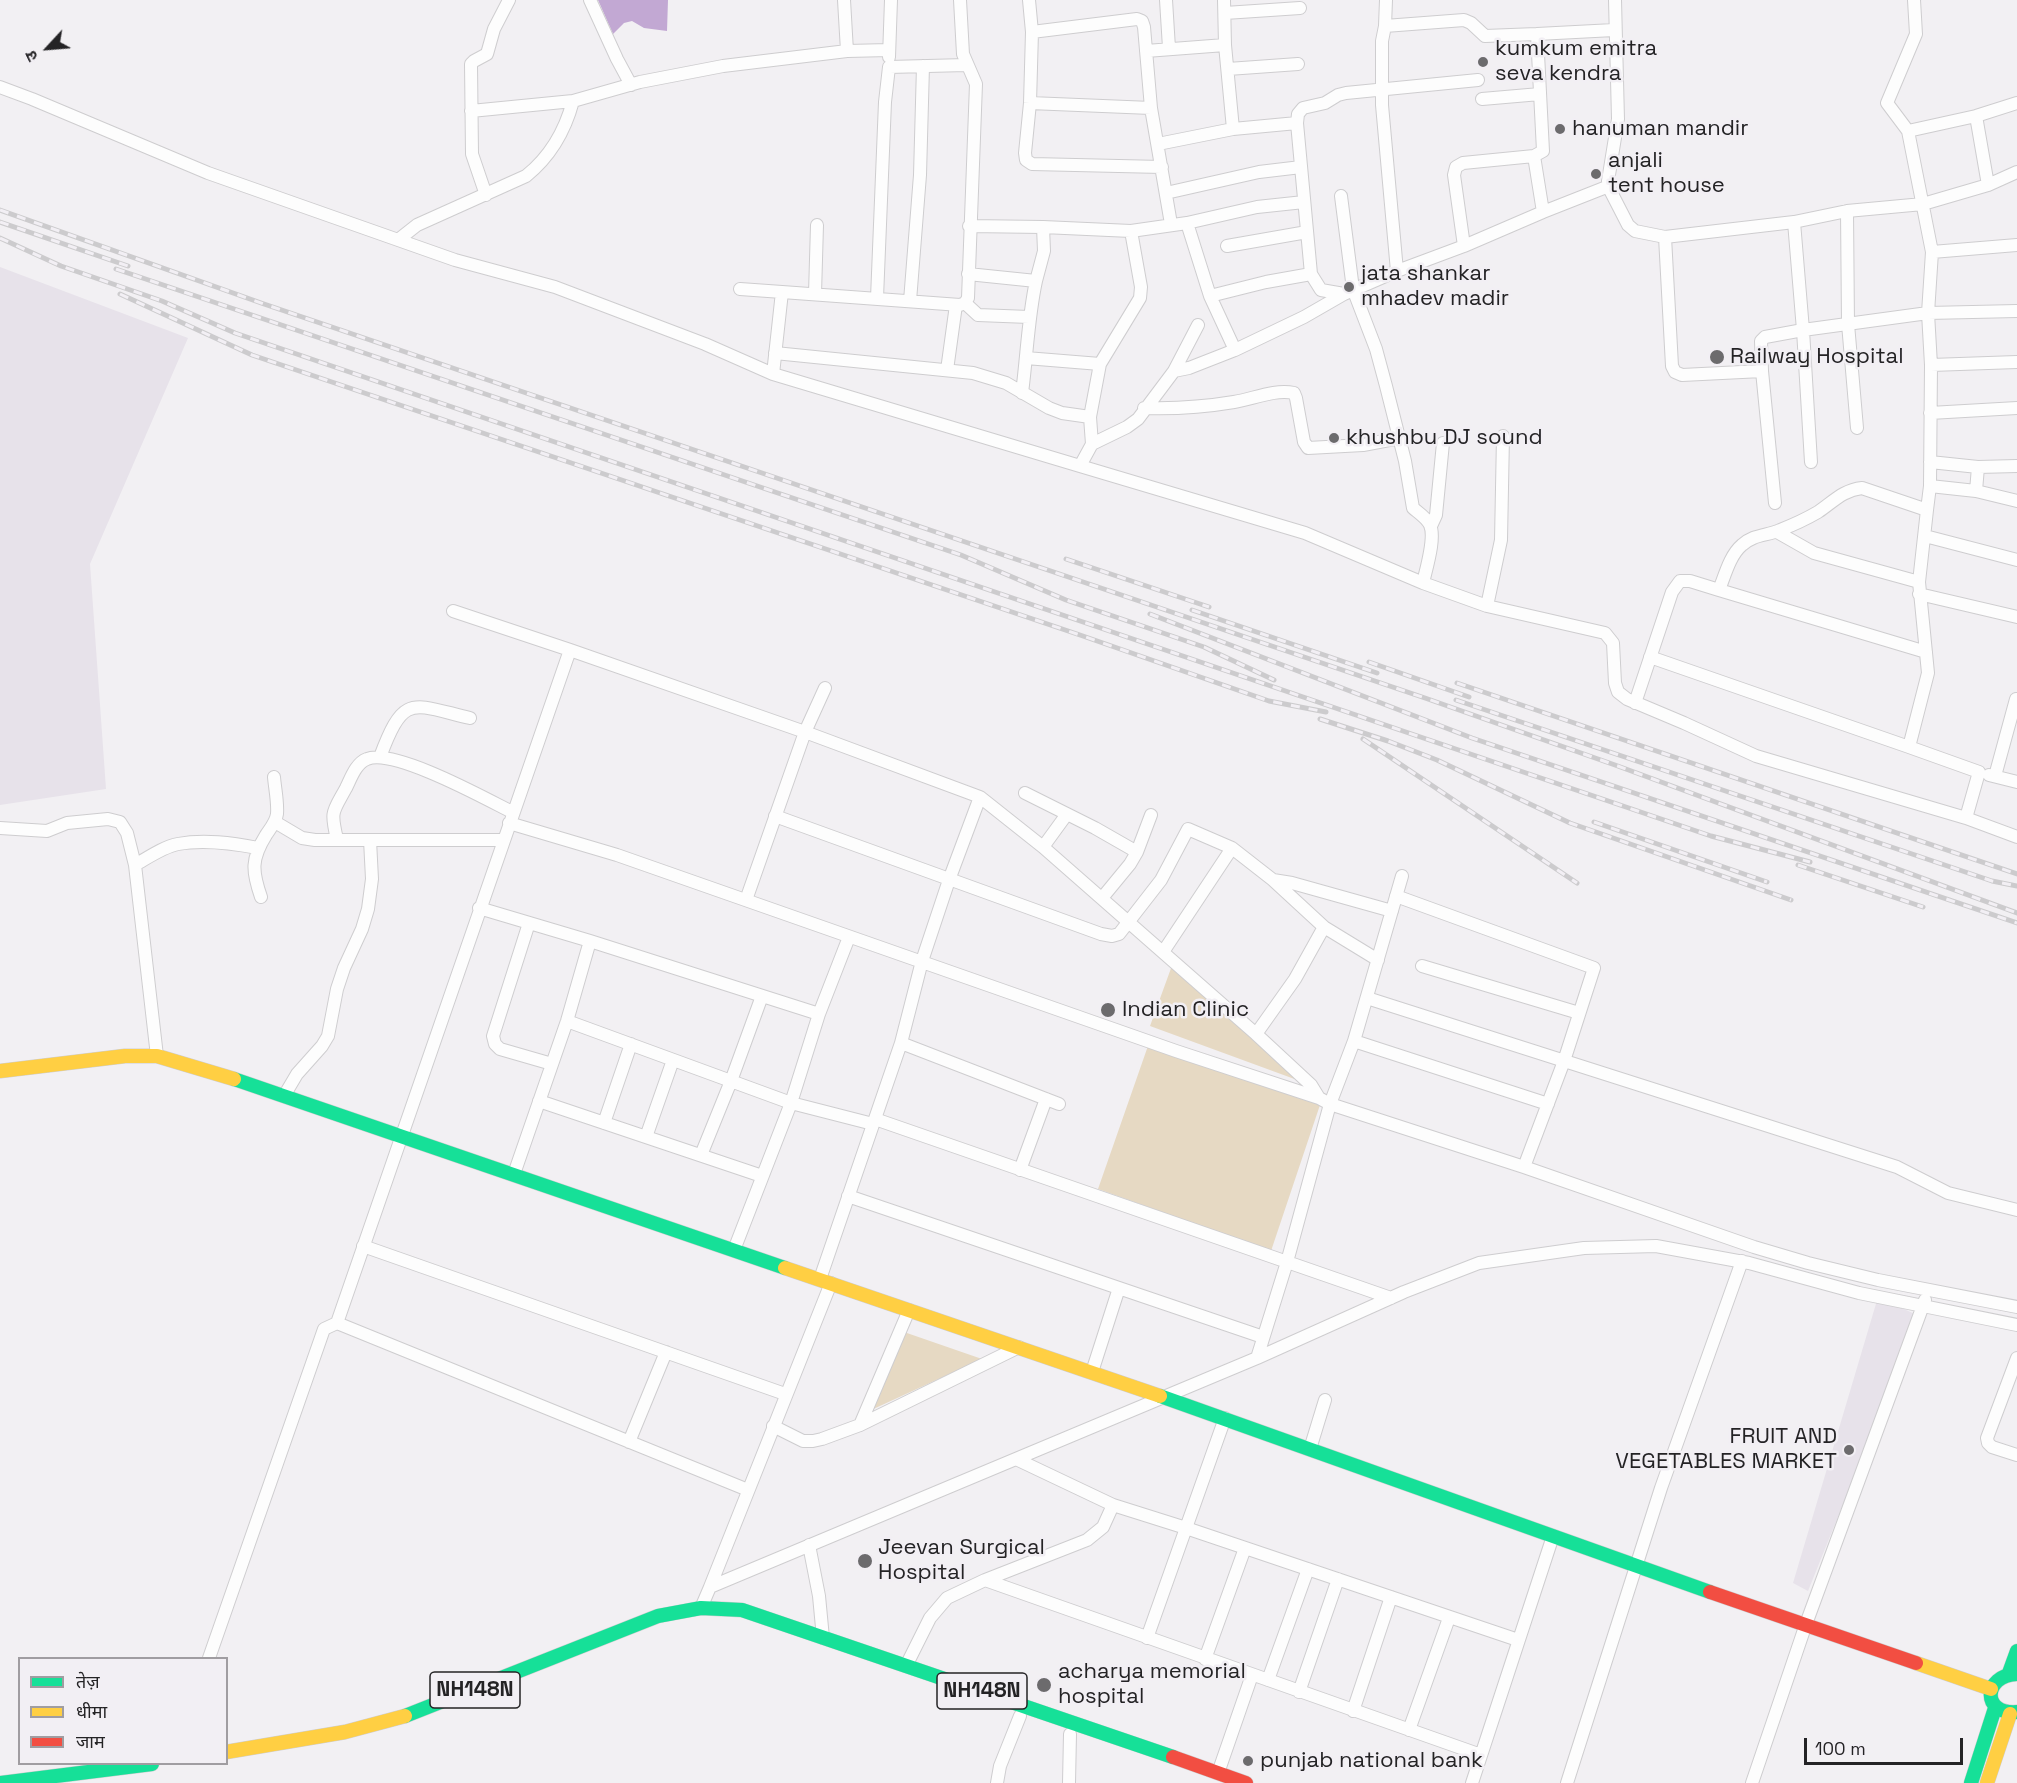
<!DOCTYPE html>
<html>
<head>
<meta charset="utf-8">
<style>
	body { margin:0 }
	#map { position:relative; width:2017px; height:1783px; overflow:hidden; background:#f2f0f3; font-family:"Space Grotesk","Noto Sans Devanagari",sans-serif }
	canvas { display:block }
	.legend { position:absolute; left:18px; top:1657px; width:210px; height:108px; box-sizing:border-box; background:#f2eff4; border:2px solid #a09da1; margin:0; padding:8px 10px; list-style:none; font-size:18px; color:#242325 }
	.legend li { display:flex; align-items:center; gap:12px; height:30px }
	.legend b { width:30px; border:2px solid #a09da1 }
	.north { position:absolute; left:18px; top:18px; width:60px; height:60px; -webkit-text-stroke:4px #f2eff4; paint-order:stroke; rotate:244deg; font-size:16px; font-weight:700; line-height:24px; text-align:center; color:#242325 }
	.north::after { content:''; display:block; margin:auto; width:21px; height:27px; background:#242325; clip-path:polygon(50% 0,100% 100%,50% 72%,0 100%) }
	.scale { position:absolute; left:1804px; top:1738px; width:159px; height:27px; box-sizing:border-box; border:3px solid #242325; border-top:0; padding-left:8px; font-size:18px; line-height:21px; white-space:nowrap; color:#242325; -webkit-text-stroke:4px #f2eff4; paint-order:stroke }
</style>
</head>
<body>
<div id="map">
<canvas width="2017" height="1783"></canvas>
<ul class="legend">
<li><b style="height:8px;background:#16e098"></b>तेज़</li>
<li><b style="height:8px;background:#ffcf43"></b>धीमा</li>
<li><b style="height:8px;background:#f24e42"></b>जाम</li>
</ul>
<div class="north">उ</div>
<div class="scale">100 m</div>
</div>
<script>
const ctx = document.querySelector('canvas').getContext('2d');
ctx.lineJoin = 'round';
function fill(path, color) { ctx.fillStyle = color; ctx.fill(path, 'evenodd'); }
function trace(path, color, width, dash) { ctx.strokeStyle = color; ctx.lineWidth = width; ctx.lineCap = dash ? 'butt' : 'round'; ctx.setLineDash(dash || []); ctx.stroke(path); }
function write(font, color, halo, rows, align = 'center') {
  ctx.font = font + ' "Space Grotesk",sans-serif'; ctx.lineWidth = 5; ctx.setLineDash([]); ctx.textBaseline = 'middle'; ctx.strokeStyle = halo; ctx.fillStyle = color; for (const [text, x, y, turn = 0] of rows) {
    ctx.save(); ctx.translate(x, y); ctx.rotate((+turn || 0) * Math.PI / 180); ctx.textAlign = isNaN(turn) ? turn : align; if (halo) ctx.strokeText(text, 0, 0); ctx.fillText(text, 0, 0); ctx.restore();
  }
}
const built = new Path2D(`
	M0 267 188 338 90 564 106 789 0 805Z
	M1878 1297 1919 1316 1808 1591 1793 1583Z`);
const green = new Path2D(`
	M1174 960 1319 1088 1150 1026Z
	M1149 1043 1322 1099 1271 1251 1098 1189Z
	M904 1332 982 1359 869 1411Z`);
const water = new Path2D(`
	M598 0H668L667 31 644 28 632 21 624 23 613 34Z`);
const street = new Path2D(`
	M590 0 617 59 631 85
	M844 0 847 51
	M1029 0 1032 32
	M1166 0 1169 48
	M1386 0 1385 26 1464 20 1471 23 1485 36 1537 34 1543 151 1534 156 1463 163 1456 167 1454 175 1464 246 1543 212 1609 186
	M1615 0 1618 119 1608 181 1610 190 1628 225 1635 231 1665 237 1794 222 1847 211 1923 204 1988 185 2017 172
	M1225 13 1300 8
	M1385 26 1382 41V105L1397 271 1464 246
	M1537 34 1614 30
	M1146 51 1225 45 1224 0
	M889 57 891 0
	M1228 69 1298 64
	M0 87 32 99 208 173 455 260 555 287 705 344 773 374 1080 466
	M1482 99 1540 94
	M1030 103 1151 108
	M471 111 573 101 640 82 723 66 847 51 889 50
	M1976 116 1988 185
	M1233 129 1297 123
	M1908 131 1887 103 1916 34 1914 0
	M1158 144 1233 129 1225 45
	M1534 156 1543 212
	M1162 167 1032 164 1026 160 1025 153 1030 103 1032 32 1137 19 1142 21 1144 27 1151 108 1171 224
	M1166 193 1259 172 1301 167
	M486 195 472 154 471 64 474 61 487 54 494 29 509 0
	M1341 196 1353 289 1376 349 1386 386 1405 461 1413 508C1419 513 1427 518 1430 525 1436 538 1426 569 1423 583
	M1847 211 1848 324 1857 428
	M1794 222 1803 330 1811 462
	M969 226 1043 227
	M1665 237 1672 366 1675 372 1682 375 1762 371 1775 503
	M398 240 417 225 526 176C551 156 565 131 573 101
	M1227 246 1307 232
	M1932 252 1908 131 1976 116 2017 103
	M1397 271 1344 294 1321 290 1311 274 1297 123 1298 114 1303 108 1325 103 1338 95 1346 93 1478 80
	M968 274 1036 281 1044 251 1043 227 1131 231
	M740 289 782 292
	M815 294 817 225
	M1344 294 1304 317 1235 350 1189 368 1174 371 1138 419 1127 427 1092 444 1080 466 1305 533 1423 583 1487 606 1605 633 1613 643 1615 683 1618 692 1627 699 1684 723 1756 756 1966 818 2017 837
	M1210 296 1266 282 1311 274
	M877 298 885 102 889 67 966 65
	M910 301 920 175 923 66
	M965 303 978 315 1029 317
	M1235 350 1210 296 1187 223 1257 207 1304 202
	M775 353 973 373 1006 383 1049 408 1062 413 1090 417
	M1026 358 1100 364
	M1931 365 2017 362
	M947 370 956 305
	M1174 371 1198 325
	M1762 371 1761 341 1765 337 1803 330 1928 313 2017 311
	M773 374 782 292 960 305 965 303 968 298 976 84 963 54 960 0
	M1022 393C1027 355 1028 318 1036 281
	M1144 408C1175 409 1204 407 1234 402 1253 399 1274 389 1294 393L1296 398 1304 442 1308 448 1363 445 1400 438
	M1930 413 2017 408
	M1092 444 1090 417 1100 364 1140 298 1141 287 1131 231 1187 223
	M1930 462 1978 467 2017 466
	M1930 486 1976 491 2017 501
	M1976 491 1978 467
	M1927 510 1930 486 1931 365 1928 313 1932 252 2017 245
	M1431 526 1436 515 1443 443
	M1777 532 1814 553 1919 582
	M1925 536 2017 560
	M1719 590 1926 652
	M1919 594 2017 617
	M1487 606 1501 540 1503 436
	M453 611 570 650 805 732 980 797 1043 847 1256 1034 1311 1085 1319 1098
	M1650 657 1909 747
	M1635 703 1672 592 1680 581H1690L1719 590C1725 575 1730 555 1742 545 1754 534 1767 536 1780 530 1793 525 1806 519 1818 512 1833 502 1843 490 1862 488L1927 510 1919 582 1928 673 1909 747 1979 772 1966 818
	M380 757C404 693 411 704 470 718
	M1989 775 2017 782
	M1995 776 2016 699
	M1025 793 1095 828 1137 852
	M775 816 1101 934 1112 936 1119 934 1161 880 1188 829 1232 848 1273 880 1292 883 1392 911
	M275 822 302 838 315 840H503
	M509 823 617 855 1176 1051 1319 1098 1330 1104 1524 1167 1754 1247 1808 1263 1878 1280 2017 1307
	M0 828 47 831 67 823 108 819 120 822 127 833 135 865 157 1056
	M337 839C330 810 333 812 346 788 351 778 356 763 367 759 394 748 486 799 512 812
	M1043 847 1067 814
	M135 865C149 857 163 847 178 844 204 839 232 843 258 848
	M1273 880 1324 927 1378 960
	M1396 896 1594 968 1564 1061 1524 1167
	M261 897C252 871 251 859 266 835 270 829 276 822 277 814 278 802 275 789 274 777
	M1102 898 1130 864 1137 852 1151 815
	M746 900 805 732 825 688
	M479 908 590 941 819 1014
	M529 923 493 1036 495 1044 500 1049 552 1064
	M1163 952 1232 848
	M1422 966 1579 1013
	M1367 998 1897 1167 1948 1193 2017 1210
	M567 1021 791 1103 873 1124
	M1256 1034 1295 979 1324 927
	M1354 1041 1548 1104
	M901 1043 1059 1104
	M284 1096 297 1074 322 1046 328 1036 337 989 344 968 362 929 368 909 372 879 370 840
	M539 1101 762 1176
	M875 1119 1391 1298
	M604 1123 631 1044
	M646 1137 673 1060
	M701 1155 731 1081 762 996
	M1020 1170 1046 1099
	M514 1174 567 1021 590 941
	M848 1196 1263 1337
	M363 1246 785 1394
	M734 1250 791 1103 819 1014 849 937
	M820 1279 901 1043 922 961 949 880 980 797
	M337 1323 570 650
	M1257 1358 1287 1262 1330 1104 1354 1041 1402 876
	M2017 1358 1987 1438 1988 1443 1992 1447 2017 1455
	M1092 1372 1119 1288
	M860 1425 909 1310
	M773 1426 803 1441H813L822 1439 860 1425 1019 1347
	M629 1442 666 1352
	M1310 1449 1325 1400
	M1016 1459 1113 1505 1186 1528 1518 1640
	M809 1545 819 1596 823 1638
	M985 1580 1481 1755
	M710 1587 831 1283
	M701 1608 710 1587 1257 1358 1404 1292 1479 1263 1584 1248 1656 1246 1749 1263 1859 1293 2017 1325
	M1147 1638 1225 1418
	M209 1658 324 1329 337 1323 748 1490
	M1205 1659 1245 1548
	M906 1666 930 1618 947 1598 985 1580 1087 1540 1103 1527 1113 1505
	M1268 1680 1308 1569
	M1299 1692 1338 1579
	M1353 1711 1391 1597
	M1409 1730 1449 1618
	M1218 1773 1252 1675
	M997 1783 1000 1766 1020 1716
	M1069 1783 1070 1734
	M1472 1783 1553 1536
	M1567 1783 1661 1488 1742 1261
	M1752 1783 1806 1624 1925 1300`);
const fast = new Path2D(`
	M234 1079 785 1268
	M1160 1396 1710 1592
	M2009 1673 2017 1651
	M2017 1674C1983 1675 1981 1715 2017 1712
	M405 1716 658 1616 701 1608 742 1610 1173 1757
	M0 1783 152 1764
	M1971 1783 1995 1708`);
const slow = new Path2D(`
	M0 1071 125 1056H157L234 1079
	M785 1268 1160 1396
	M1916 1663 1991 1689
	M226 1752 345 1732 405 1716
	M1987 1783 2010 1714`);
const jam = new Path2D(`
	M1710 1592 1916 1663
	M1173 1757 1246 1783`);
const rail = new Path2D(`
	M0 210 264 304 1425 698 1615 765 2017 913
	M0 222 128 266
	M0 238 61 266 162 301 235 333 1711 836 1810 862
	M116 269 961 555 1066 600 1204 647 1274 680
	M120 294 252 355 1080 635 1269 701 1326 712
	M1066 559 1209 607
	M1192 610 1377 673
	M1150 614 1472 738 2017 923
	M1369 662 1469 697
	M1457 683 2017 874
	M1456 700 1992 881 2017 886
	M1320 719 1388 741 1437 760 1570 823 1791 900
	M1363 739 1577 883
	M1594 822 1767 882
	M1798 865 1923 907`);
const markers = [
	[1483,62,6,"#6c6b6d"],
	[1560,129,6,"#6c6b6d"],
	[1596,174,6,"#6c6b6d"],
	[1349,287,6,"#6c6b6d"],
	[1717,357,8,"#6c6b6d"],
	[1334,438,6,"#6c6b6d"],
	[1108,1010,8,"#6c6b6d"],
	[1849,1450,6,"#6c6b6d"],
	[865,1561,8,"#6c6b6d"],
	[1044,1685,8,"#6c6b6d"],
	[1248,1761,6,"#6c6b6d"]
];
const shields = [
	[475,1690,90],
	[982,1691,90]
];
const shieldNames = [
	["NH148N",475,1690],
	["NH148N",982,1691]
];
const poiNames = [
	["kumkum emitra",1495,49],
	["seva kendra",1495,74],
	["hanuman mandir",1572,129],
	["anjali",1608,161],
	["tent house",1608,186],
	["jata shankar",1361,274],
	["mhadev madir",1361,299],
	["Railway Hospital",1730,357],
	["khushbu DJ sound",1346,438],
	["Indian Clinic",1122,1010],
	["FRUIT AND",1837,1437,"right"],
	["VEGETABLES MARKET",1837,1462,"right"],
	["Jeevan Surgical",878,1548],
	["Hospital",878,1573],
	["acharya memorial",1058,1672],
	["hospital",1058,1697],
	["punjab national bank",1260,1761]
];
fill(built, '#e7e2ea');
fill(green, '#e6d9c3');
fill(water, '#c2a8d3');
trace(street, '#cecdcf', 14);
trace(fast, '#cecdcf', 15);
trace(slow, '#cecdcf', 15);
trace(jam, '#cecdcf', 15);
trace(street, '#fdfdfd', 12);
trace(fast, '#16e098', 14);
trace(slow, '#ffcf43', 14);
trace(jam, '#f24e42', 14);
trace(rail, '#cccbcd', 5);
trace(rail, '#f2eff4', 3, [9]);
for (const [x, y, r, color] of markers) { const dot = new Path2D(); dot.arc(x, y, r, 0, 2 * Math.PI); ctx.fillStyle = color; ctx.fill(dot); trace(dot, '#f2eff4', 2); }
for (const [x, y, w] of shields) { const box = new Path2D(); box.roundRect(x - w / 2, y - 18, w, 36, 4.5); ctx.fillStyle = '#f2eff4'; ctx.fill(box); trace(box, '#242325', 1.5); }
write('bold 21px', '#242325', null, shieldNames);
write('22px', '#242325', '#f2eff4', poiNames, 'left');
</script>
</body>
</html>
